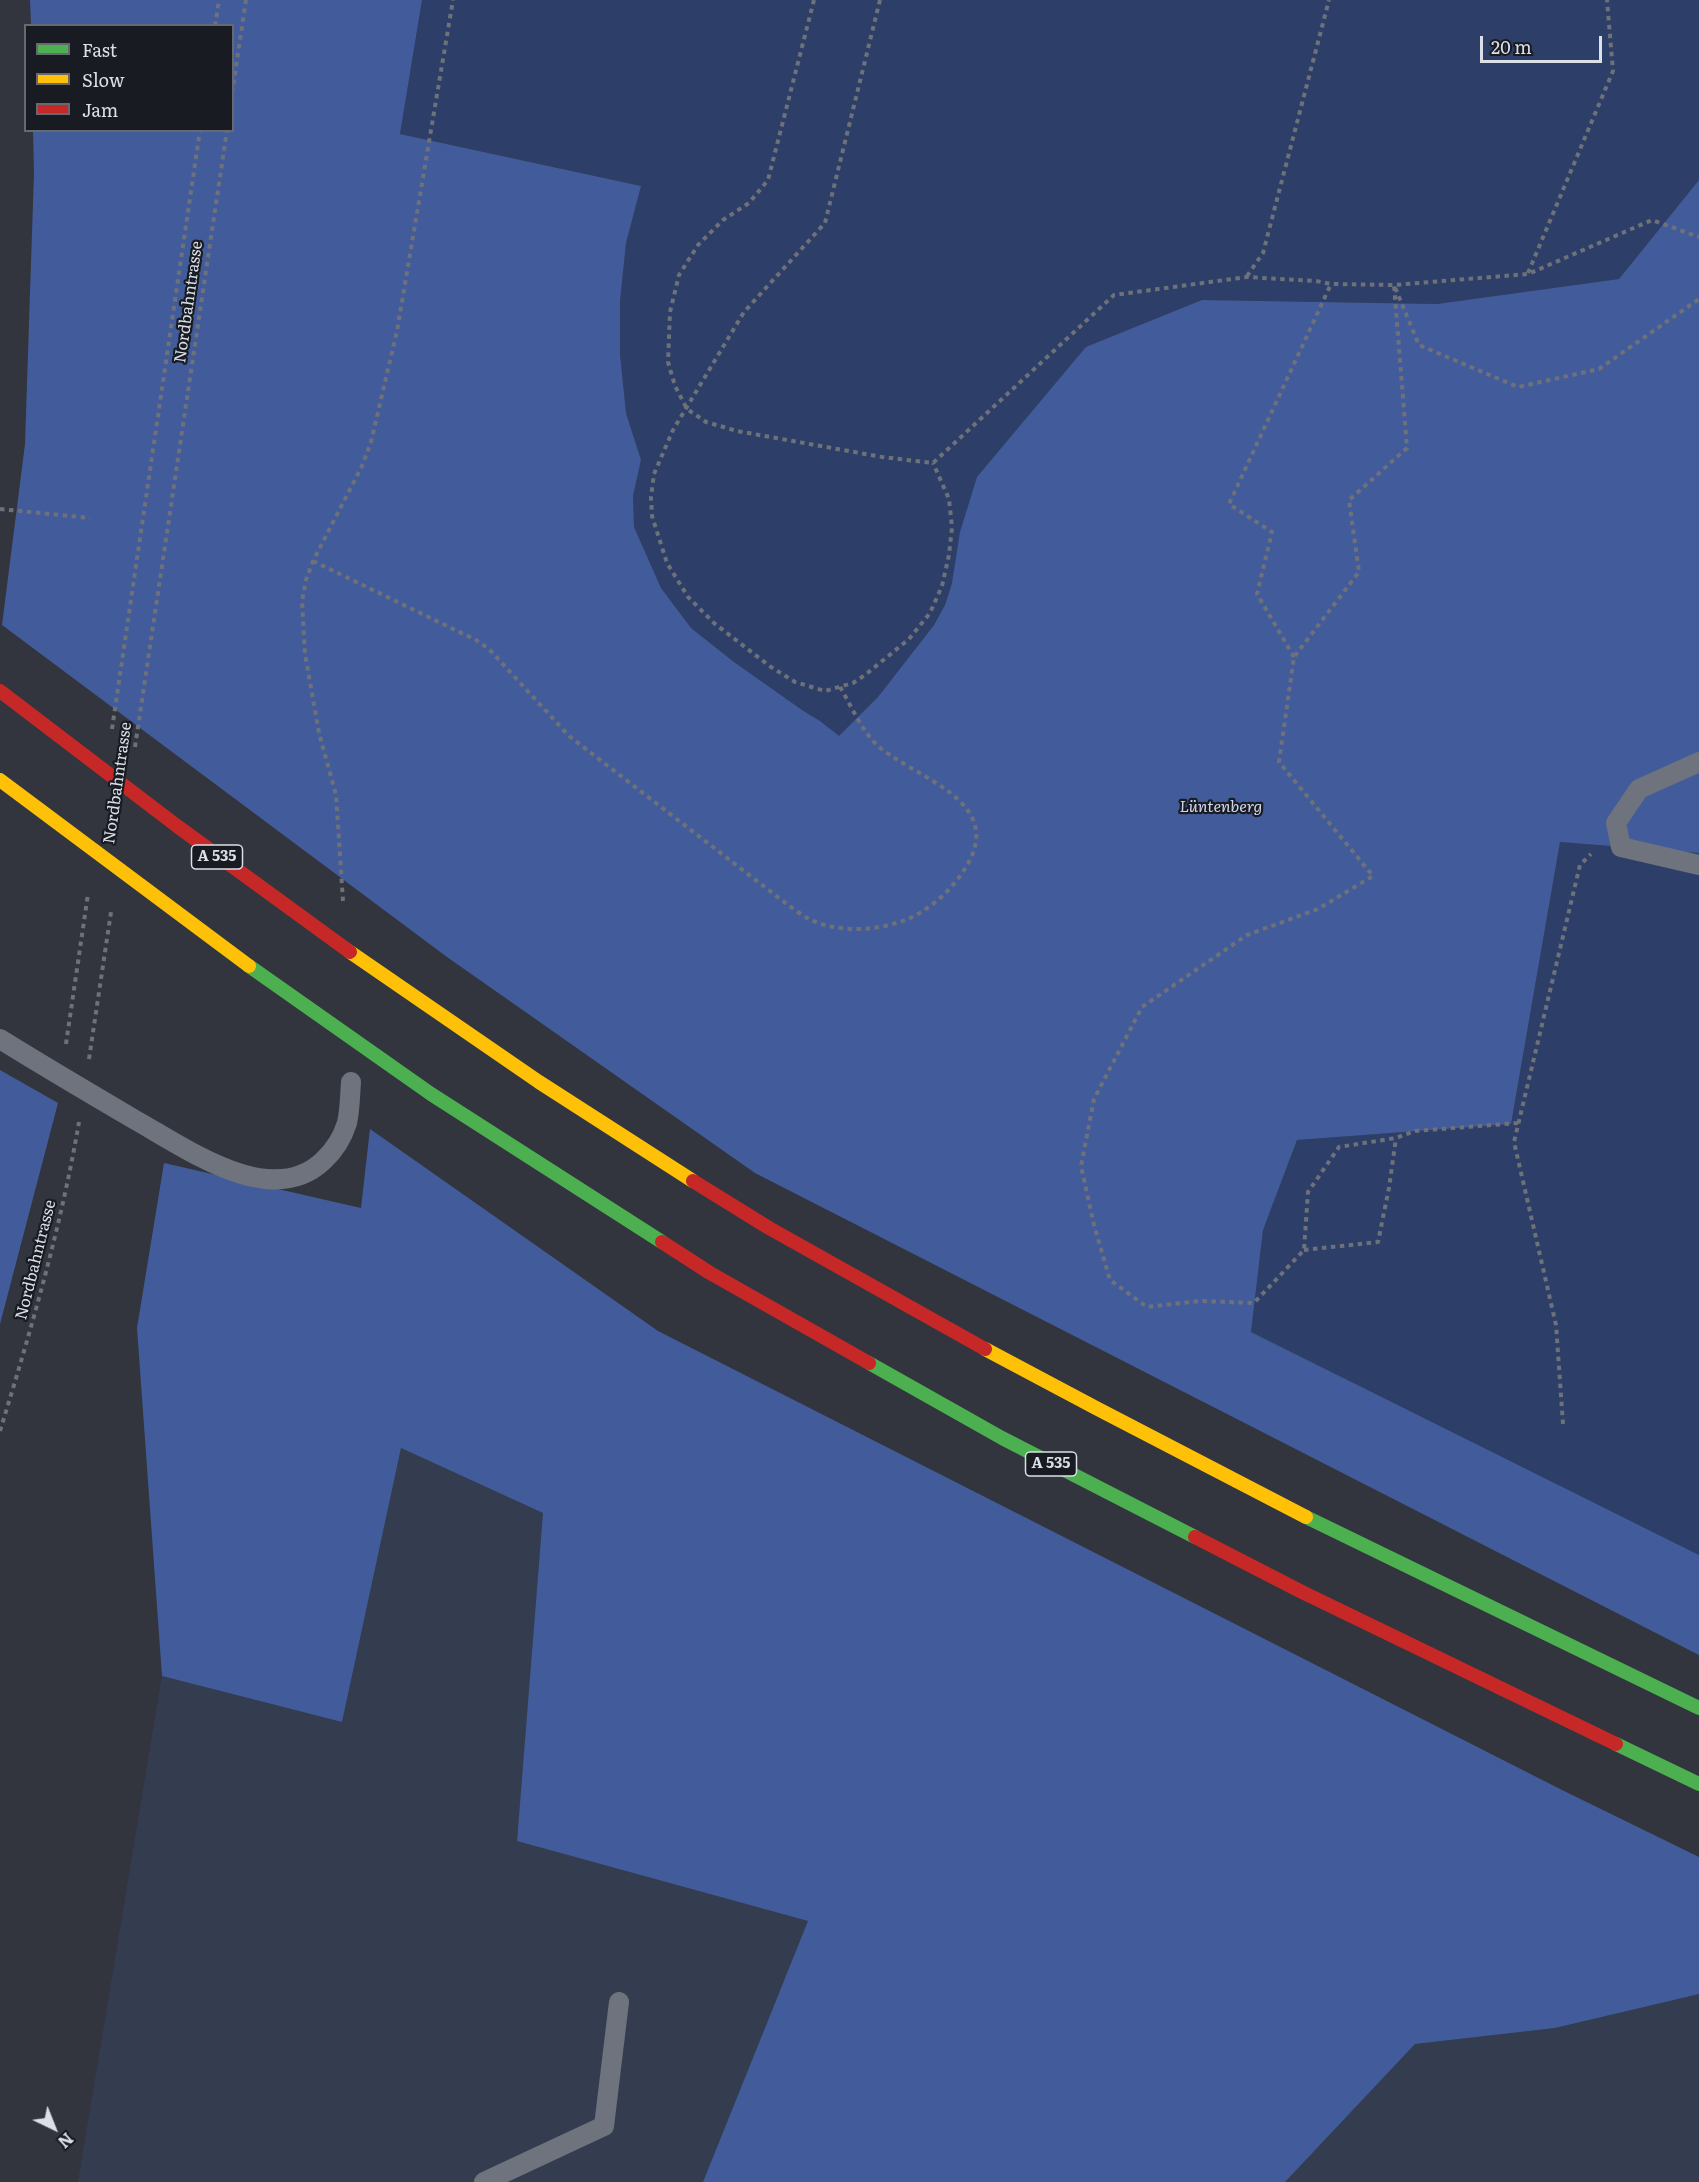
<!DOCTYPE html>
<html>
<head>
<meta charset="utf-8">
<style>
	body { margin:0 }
	#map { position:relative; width:1699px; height:2182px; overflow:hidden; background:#32353d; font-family:Literata,serif }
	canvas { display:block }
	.legend { position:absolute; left:24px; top:24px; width:210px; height:108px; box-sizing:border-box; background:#181b22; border:2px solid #666971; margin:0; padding:8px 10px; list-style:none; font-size:18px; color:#dadfe8 }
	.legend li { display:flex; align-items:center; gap:12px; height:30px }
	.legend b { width:30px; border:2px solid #666971 }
	.north { position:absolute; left:24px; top:2098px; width:60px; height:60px; -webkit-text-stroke:4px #181b22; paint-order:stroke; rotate:137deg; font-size:16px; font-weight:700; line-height:24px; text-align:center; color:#dadfe8 }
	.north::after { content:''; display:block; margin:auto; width:21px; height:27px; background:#dadfe8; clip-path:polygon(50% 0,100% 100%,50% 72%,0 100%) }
	.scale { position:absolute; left:1480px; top:36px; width:122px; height:27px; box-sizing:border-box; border:3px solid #dadfe8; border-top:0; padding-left:8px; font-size:18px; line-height:21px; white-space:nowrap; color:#dadfe8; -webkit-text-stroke:4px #181b22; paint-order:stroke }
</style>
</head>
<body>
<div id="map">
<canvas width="1699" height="2182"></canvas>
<ul class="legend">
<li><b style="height:8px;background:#4caf50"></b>Fast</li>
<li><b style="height:8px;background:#ffc107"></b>Slow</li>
<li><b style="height:8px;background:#c62828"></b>Jam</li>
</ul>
<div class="north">N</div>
<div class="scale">20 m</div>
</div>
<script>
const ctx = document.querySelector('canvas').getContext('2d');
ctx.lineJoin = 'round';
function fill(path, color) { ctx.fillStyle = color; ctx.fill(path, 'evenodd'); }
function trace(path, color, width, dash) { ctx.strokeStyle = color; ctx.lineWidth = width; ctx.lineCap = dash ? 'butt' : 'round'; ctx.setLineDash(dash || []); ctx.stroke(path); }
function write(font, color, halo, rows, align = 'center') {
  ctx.font = font + ' Literata,serif'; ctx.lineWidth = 4.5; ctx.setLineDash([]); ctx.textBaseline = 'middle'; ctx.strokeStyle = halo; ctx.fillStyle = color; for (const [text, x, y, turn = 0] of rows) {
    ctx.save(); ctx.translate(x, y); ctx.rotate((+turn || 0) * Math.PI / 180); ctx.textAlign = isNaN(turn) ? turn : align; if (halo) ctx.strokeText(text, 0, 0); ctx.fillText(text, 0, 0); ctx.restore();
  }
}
const built = new Path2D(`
	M401 1448 543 1513 517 1841 808 1921 703 2182H78L162 1676 342 1722Z
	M1699 1994V2182H1285L1415 2044 1555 2028Z`);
const green = new Path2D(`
	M422 0H1699V180L1619 279 1437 304 1202 300 952 583 945 605 934 625 878 697 839 737 820 721 802 710 734 662 691 628 661 588 634 527 633 496 641 460 626 413 620 354V301L626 243 641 186 400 134Z
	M1560 842 1699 853V1555L1251 1332 1263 1230 1297 1140 1511 1124Z`);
const forest = new Path2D(`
	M30 0H422L400 134 641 186 626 243 620 301V354L626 413 641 460 633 496 634 527 661 588 691 628 734 662 802 710 820 721 839 736 878 697 934 625 945 605 952 583 960 532 977 477 1086 347 1202 300 1437 304 1619 279 1699 180V853L1560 842 1511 1124 1297 1140 1263 1230 1251 1332 1699 1555V1655L755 1173 447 957 2 625 25 444 34 173 33 131 232 130V26L31 25Z
	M0 1070 58 1103 0 1324Z
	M370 1129 658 1331 1562 1790 1699 1857V1994L1555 2028 1415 2044 1285 2182H703L808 1921 517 1841 543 1513 401 1448 342 1722 162 1676 137 1328 164 1163 361 1208Z`);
const path = new Path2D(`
	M814 0 768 180 749 203 723 220 698 245 679 275 670 312 668 362 675 386 687 409 706 422 737 431 882 457 933 463 1114 295 1247 277 1316 281 1331 284 1394 285 1528 274 1652 220 1699 237
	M880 0 825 223 744 312 673 430 654 474 651 497 652 516 667 563 688 597 714 623 771 667 795 682 825 691 853 683 865 675 909 639 930 613 942 586 949 555 952 527 949 499 933 463
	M215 26 219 0
	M232 93 246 0
	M1528 273 1613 71 1607 0
	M1247 276 1263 253 1329 0
	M0 509 90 518
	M313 561 476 640 489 649 569 736 788 905C795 910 803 916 811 920 840 933 876 931 905 920 929 911 953 889 966 867 1007 800 915 779 877 745 861 730 851 705 840 687
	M1294 657 1257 594 1272 532 1229 504 1331 284
	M112 729 200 130
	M135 747 227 130
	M343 901 336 795 319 733 305 654 302 601 306 580 313 561 362 466 371 442 397 331 453 0
	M66 1044 88 894
	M89 1059 111 912
	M1518 1123 1415 1131 1396 1138 1339 1147 1308 1192 1304 1250 1254 1303 1200 1301 1147 1307 1110 1280 1094 1225 1081 1166 1094 1099 1142 1007 1247 935 1318 909 1373 876 1279 762 1294 657 1359 572 1349 500 1407 448 1394 285 1419 345 1518 387 1599 369 1699 299
	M1304 1250 1378 1242 1389 1188 1396 1138
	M1563 1424 1556 1325 1514 1142 1580 865 1591 854
	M0 1431C31 1330 61 1227 79 1122`);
const lane = new Path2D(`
	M1699 762 1639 789 1616 823 1621 847 1699 865
	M0 1039C45 1067 91 1094 137 1121 187 1149 271 1210 323 1161 335 1150 342 1139 347 1123 350 1110 350 1095 351 1082
	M484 2182 604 2126 619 2002`);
const fast = new Path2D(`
	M249 966 431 1094 662 1242
	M869 1363 1002 1438 1195 1537
	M1306 1517 1699 1708
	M1616 1744 1699 1784`);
const slow = new Path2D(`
	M0 780 249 966
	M350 952 539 1082 693 1181
	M985 1349 1096 1408 1306 1517`);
const jam = new Path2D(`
	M0 691 177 826 350 952
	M693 1181 769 1228 985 1349
	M662 1242 710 1273 869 1363
	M1195 1537 1302 1592 1616 1744`);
const shields = [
	[217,857,51],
	[1051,1464,51]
];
const shieldNames = [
	["A 535",217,857],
	["A 535",1051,1464]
];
const streetNames = [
	["Nordbahntrasse",189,302,-82],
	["Nordbahntrasse",118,783,-82],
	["Nordbahntrasse",36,1260,-76]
];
const parkNames = [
	["Lüntenberg",1221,807]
];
fill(built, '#343d4f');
fill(green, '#2d3f68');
fill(forest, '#425c9b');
trace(path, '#6e7179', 4, [4.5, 4.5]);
trace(lane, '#6e737e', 20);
trace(fast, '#4caf50', 14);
trace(slow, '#ffc107', 14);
trace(jam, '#c62828', 14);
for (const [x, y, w] of shields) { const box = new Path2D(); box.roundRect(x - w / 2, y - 12, w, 24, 4.5); ctx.fillStyle = '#181b22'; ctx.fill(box); trace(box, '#dadfe8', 1.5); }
write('bold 15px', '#dadfe8', null, shieldNames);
write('16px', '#dadfe8', '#181b22', streetNames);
write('italic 16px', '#ced7ec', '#181b22', parkNames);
</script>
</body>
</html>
